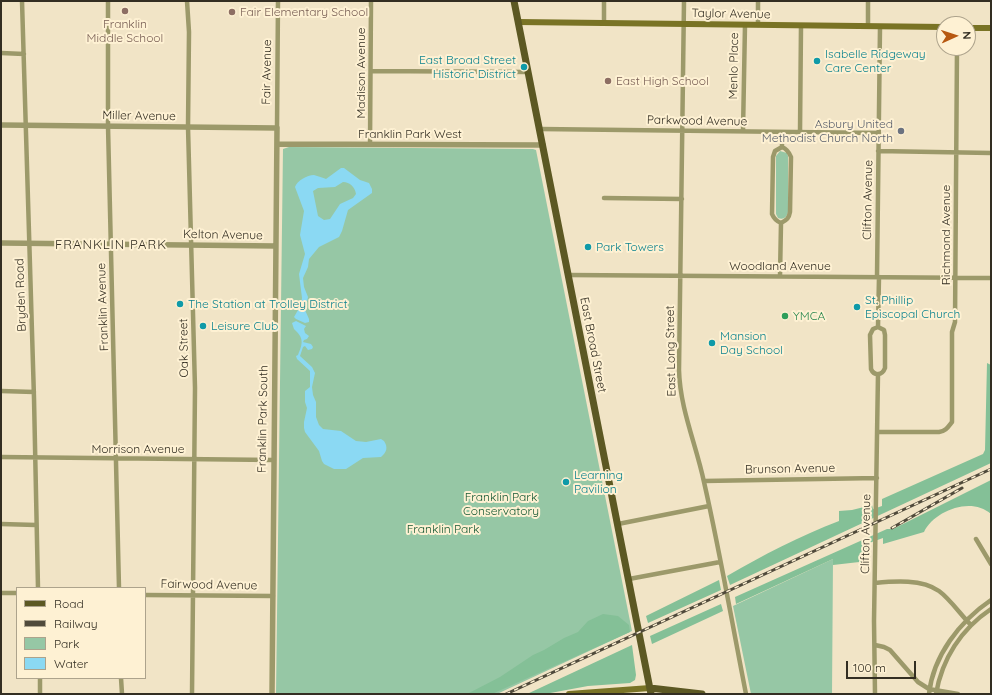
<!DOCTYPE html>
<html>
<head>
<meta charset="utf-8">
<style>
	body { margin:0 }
	#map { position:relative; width:992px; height:695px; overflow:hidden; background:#f1e4c6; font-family:Quicksand,sans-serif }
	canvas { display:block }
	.frame { position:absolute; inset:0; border:2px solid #332e22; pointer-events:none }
	.legend { position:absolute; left:16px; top:587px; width:130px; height:92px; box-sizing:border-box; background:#fef1d3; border:1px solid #ada38c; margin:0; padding:5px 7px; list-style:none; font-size:12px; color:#332e22 }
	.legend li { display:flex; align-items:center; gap:8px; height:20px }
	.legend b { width:20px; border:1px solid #ada38c }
	.north { position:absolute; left:936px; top:16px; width:40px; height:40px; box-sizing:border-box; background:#fef1d3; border:1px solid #ada38c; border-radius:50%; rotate:87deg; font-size:11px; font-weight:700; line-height:16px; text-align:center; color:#332e22 }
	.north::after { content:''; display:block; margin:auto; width:14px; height:18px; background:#b75810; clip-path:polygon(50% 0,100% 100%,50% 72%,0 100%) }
	.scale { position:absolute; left:846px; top:661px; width:70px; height:18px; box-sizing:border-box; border:2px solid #332e22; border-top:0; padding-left:5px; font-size:12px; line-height:14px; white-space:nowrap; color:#332e22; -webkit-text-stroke:3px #fef1d3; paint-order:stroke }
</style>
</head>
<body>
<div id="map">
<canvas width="992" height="695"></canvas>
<div class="frame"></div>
<ul class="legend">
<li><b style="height:5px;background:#5c5823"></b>Road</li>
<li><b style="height:5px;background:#504a3b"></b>Railway</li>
<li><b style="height:11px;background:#96c7a5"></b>Park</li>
<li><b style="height:11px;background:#8bd9f3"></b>Water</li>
</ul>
<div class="north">N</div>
<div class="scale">100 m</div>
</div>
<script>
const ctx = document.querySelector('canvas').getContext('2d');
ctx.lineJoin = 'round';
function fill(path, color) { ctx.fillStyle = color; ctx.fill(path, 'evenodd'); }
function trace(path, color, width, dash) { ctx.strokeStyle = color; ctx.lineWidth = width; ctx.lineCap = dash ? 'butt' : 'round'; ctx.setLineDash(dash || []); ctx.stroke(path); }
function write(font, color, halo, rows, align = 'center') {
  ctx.font = font + ' Quicksand,sans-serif'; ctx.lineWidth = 4; ctx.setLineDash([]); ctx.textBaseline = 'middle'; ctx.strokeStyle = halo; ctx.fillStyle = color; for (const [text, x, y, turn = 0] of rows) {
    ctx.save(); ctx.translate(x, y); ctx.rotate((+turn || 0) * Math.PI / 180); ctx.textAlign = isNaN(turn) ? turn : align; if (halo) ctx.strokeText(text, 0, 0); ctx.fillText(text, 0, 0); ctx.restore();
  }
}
const green = new Path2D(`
	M289 147 533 149 536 150 632 631 497 694H276L283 149Z
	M780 151 787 153 788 156V212C787 217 784 220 778 218L776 214V156Z
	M833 559 832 694H751L733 606Z`);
const forest = new Path2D(`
	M987 363 991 365V463L730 585 727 576C763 555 800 536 839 521V511L852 510 872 505 873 509 882 506V499L983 454 985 450Z
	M991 480V514C971 496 934 511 924 532L883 544V538L869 543 868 561 833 565V559L736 604 735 597 887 529H893Z
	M719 580 721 590 648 623 646 616Z
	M721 604 723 611 652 644 650 636Z
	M603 614 618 616 629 625 630 632 492 694H467L500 677 533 655 544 650 564 638 578 632 588 621Z
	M632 645 636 675 635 680 630 683 588 686 545 694H527Z`);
const water = new Path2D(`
	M341 168H344L360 180 369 183 372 189V193L348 210 342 231 339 237 319 247 309 259 308 267 303 278 304 287 308 297 305 310 309 319V322L305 323 296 319 294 317 301 305 302 298 299 274 305 254 300 235 304 211 295 187C297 181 307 175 314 175 318 176 323 178 326 179ZM343 182C350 182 355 187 356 194L353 198 340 204 330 219 324 220 318 216 313 191 318 188 335 187Z
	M296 321 306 326 304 329 305 333 309 336 307 339 304 340 303 342 311 344 313 347 312 349 308 350 305 346 303 347 300 356 312 367 315 373 312 387 313 395 316 402V417L319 425 323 429 341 431 356 441 366 442 381 439 384 441C388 447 387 452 381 457L363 458 346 469H334L324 464 322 461 319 451 305 432 304 428V422L307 408 305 402V391L310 387V371L297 359 296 356 298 355C303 343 304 338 294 329L292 323Z`);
const minor = new Path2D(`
	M22 1 34 398 38 588
	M108 1V126L119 588
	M187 1 189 32 188 127 195 388 192 694
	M604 1V23
	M684 1 679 370C680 409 696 444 704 482 720 552 732 623 746 694
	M758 25V1
	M868 26V1
	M1 53 24 54
	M371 71 528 72
	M277 128 278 1
	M540 129 879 133
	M743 131 745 25
	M800 132 801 26
	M370 144 371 1
	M782 147V132
	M878 151 991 153
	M604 198 682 199
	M781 223C787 220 789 218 790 212L791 157C789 152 787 149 782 147
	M781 223C776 221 774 219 772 214L773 157 775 151 782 147
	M568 275 991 278
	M780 276 781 223
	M877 277 880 27
	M878 327 884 330 885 335V368C882 376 874 376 871 369L870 335 873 329Z
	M878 327 879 277
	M1 391 34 392
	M878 432H939C946 431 948 427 952 422V332L955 322 957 48
	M1 457 274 460
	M704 481 877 478
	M1 524 36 525
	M618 524 709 506
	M976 539 991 564
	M629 579 720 562
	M875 583C895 581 922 579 939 591 950 599 961 615 971 625
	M1 593H17
	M145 595 273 596
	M875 645 884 647 890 650 918 682 929 689 958 694
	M40 678V694
	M121 678 122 694
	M875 694 874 621 878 374
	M929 694C933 656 960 621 991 600
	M936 694C942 659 961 629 991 609`);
const tertiary = new Path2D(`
	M1 125 277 128 272 694
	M277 144 543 145
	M1 243 276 246`);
const secondary = new Path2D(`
	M518 22 944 27
	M968 28H991
	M569 694 650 688`);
const primary = new Path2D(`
	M514 1 651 694
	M650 688 702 694`);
const rail = new Path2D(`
	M892 528 962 488
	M506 694 991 469`);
const markers = [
	[125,11,4,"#8d6e63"],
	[232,12,4,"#8d6e63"],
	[817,61,4,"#0f9aa8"],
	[524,67,4,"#0f9aa8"],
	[608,81,4,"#8d6e63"],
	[901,131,4,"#6b7280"],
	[588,247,4,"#0f9aa8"],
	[180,304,4,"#0f9aa8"],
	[857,307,4,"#0f9aa8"],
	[785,316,4,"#2e9e5b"],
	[203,326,4,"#0f9aa8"],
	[712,343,4,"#0f9aa8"],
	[566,482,4,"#0f9aa8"]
];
const educationNames = [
	["Fair Elementary School",240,12],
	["Franklin",125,24,"center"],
	["Middle School",125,38,"center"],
	["East High School",616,81]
];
const streetNames = [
	["Taylor Avenue",731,14,1],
	["Menlo Place",734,66,-89],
	["Fair Avenue",267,72,-89],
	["Madison Avenue",361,73,-90],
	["Miller Avenue",139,116,1],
	["Parkwood Avenue",697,121,1],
	["Franklin Park West",410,134],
	["Clifton Avenue",868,200,-89],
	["Kelton Avenue",223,235,1],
	["Richmond Avenue",946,235,-90],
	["Woodland Avenue",780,266],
	["Bryden Road",21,295,-92],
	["Franklin Avenue",103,307,-92],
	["East Broad Street",593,345,79],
	["Oak Street",184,348,-91],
	["East Long Street",671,351,-91],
	["Franklin Park South",263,419,-89],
	["Morrison Avenue",138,449],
	["Brunson Avenue",790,469,-1],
	["Clifton Avenue",866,534,-89],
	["Fairwood Avenue",209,585,1]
];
const cultureNames = [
	["Isabelle Ridgeway",825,54],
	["Care Center",825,68],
	["East Broad Street",516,60,"right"],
	["Historic District",516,74,"right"],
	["Park Towers",596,247],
	["St. Phillip",865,300],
	["Episcopal Church",865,314],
	["The Station at Trolley District",188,304],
	["Leisure Club",211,326],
	["Mansion",720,336],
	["Day School",720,350],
	["Learning",574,475],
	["Pavilion",574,489]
];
const worshipNames = [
	["Asbury United",893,124],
	["Methodist Church North",893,138]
];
const leisureNames = [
	["YMCA",793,316]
];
const parkNames = [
	["Franklin Park",501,497],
	["Conservatory",501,511],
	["Franklin Park",443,529]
];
const neighbourhoodNames = [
	["FRANKLIN PARK",111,245]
];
fill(green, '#96c7a5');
fill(forest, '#84c097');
fill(water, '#8bd9f3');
trace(minor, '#9c996a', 4.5);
trace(tertiary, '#9c996a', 5.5);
trace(secondary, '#797325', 6);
trace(primary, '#5c5823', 7);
trace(rail, '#504a3b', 3);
trace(rail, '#fef1d3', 1.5, [4.5]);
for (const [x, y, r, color] of markers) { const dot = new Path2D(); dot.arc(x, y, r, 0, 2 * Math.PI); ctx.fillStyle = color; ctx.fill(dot); trace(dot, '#fef1d3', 1.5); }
write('12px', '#785e54', '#fef1d3', educationNames, 'left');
write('12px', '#332e22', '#fef1d3', streetNames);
write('12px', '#0d838f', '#fef1d3', cultureNames, 'left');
write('12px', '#5b616d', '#fef1d3', worshipNames, 'right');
write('12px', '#27864d', '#fef1d3', leisureNames, 'left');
write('12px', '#145832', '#fef1d3', parkNames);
ctx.letterSpacing = '1px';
write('13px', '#332e22', '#fef1d3', neighbourhoodNames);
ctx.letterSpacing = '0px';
</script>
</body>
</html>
